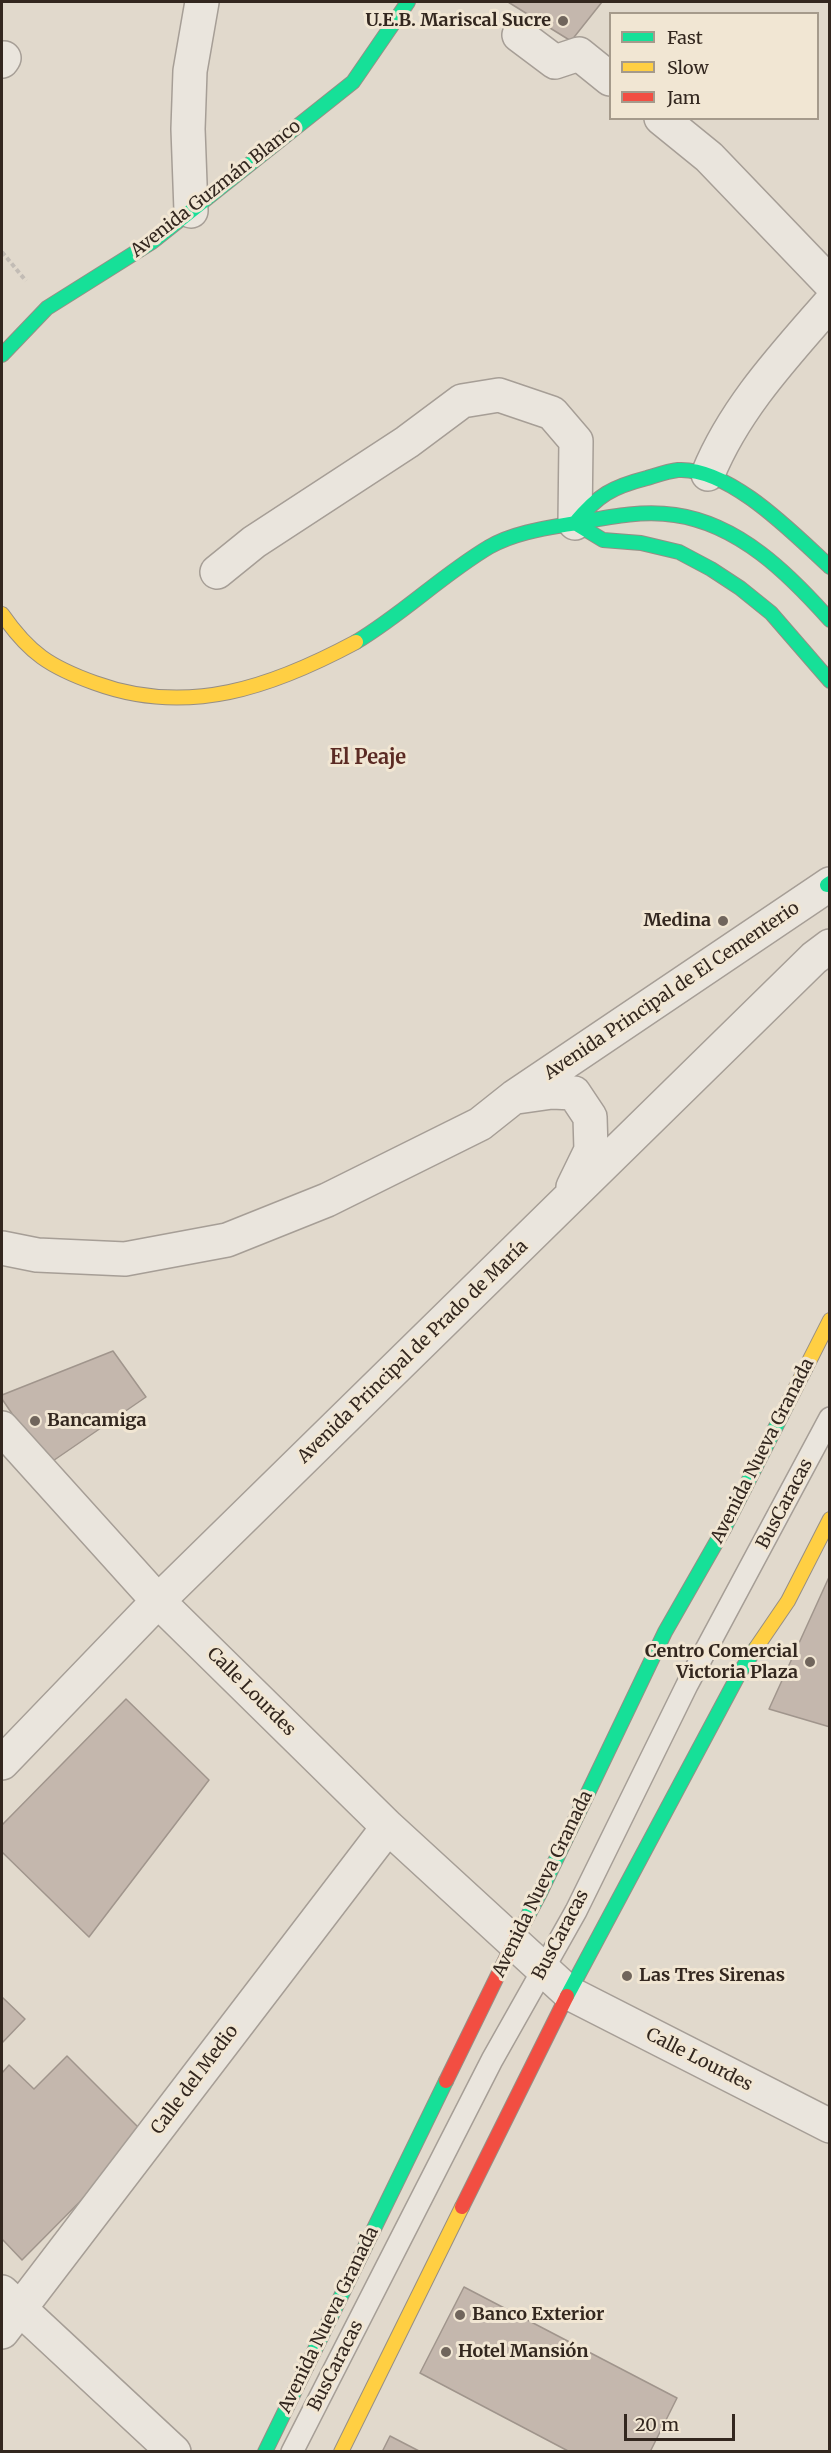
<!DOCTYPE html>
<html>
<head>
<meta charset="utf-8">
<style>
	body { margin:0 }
	#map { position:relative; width:831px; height:2453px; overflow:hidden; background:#e1d9cc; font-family:Merriweather,serif }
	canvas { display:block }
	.frame { position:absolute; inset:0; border:3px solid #33271f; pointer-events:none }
	.legend { position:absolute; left:609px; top:12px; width:210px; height:108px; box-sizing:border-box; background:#f1e6d3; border:2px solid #a59a8b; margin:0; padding:8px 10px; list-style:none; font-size:18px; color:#33271f }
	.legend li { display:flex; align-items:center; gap:12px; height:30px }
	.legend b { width:30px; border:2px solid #a59a8b }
	.scale { position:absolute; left:624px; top:2414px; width:111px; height:27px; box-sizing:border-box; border:3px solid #33271f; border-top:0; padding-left:8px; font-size:18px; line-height:21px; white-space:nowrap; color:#33271f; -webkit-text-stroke:4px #f1e6d3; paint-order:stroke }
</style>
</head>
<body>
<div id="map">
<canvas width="831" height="2453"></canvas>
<div class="frame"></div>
<ul class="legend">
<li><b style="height:8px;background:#16e098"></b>Fast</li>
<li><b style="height:8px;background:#ffcf43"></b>Slow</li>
<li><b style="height:8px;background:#f24e42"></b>Jam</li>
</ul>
<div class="scale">20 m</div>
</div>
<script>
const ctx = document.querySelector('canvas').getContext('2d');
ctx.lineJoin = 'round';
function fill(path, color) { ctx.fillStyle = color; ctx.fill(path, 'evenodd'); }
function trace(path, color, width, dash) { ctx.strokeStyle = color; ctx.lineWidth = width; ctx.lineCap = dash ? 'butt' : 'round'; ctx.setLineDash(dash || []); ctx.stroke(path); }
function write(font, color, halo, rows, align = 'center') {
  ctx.font = font + ' Merriweather,serif'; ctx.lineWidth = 6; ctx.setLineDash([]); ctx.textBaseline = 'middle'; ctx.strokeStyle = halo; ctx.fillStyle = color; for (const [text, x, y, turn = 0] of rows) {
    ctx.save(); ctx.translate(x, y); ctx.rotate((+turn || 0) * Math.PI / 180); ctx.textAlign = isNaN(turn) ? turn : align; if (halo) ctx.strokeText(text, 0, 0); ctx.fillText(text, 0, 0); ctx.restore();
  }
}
const building = new Path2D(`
	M508 2H602L571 41Z
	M113 1351 146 1397 47 1465 2 1399V1395Z
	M830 1575V1727L769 1709Z
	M126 1699 209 1780 89 1937 2 1852V1825Z
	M2 1997 25 2019 2 2043Z
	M67 2056 146 2135 22 2260 2 2239V2073L9 2065 34 2089Z
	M464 2287 677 2398 650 2452H570L420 2373Z
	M390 2436 421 2452H382Z`);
const path = new Path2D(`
	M2 252 26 281`);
const lane = new Path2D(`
	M292 2452 492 2060 576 1911 687 1685 830 1418`);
const street = new Path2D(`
	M519 35 555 62 579 54 610 79
	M2 61 4 58
	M661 118 709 157 830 283
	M191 211 188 129 190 71 202 2
	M708 474C735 408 784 356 830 303
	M217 572 254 542 407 442 462 401 499 395 552 413 576 441 575 523
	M517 1097 552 1092 574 1093 590 1117 591 1150 573 1187
	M2 1248 37 1255 125 1259 227 1240 327 1200 480 1124 514 1097 830 884
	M2 1428 158 1601 388 1827 569 1993 830 2126
	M2 1763 158 1601 814 958 830 946
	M2 2292 174 2452
	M2 2332 388 1827`);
const fast = new Path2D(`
	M2 355 47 308 152 242 353 82 408 2
	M575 523 603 540 641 543 679 552 711 569 740 588 771 613 830 681
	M575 523C598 495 612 487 647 478 657 475 668 471 678 470 730 467 794 534 830 567
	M356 642C403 614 442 575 489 547 515 532 547 528 576 523 609 517 642 510 675 515 739 524 789 574 830 620
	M827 885 830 883
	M517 1936 540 1893 665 1632 725 1527 790 1399
	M567 1996 740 1672 756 1648
	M265 2452 446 2081`);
const slow = new Path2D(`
	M2 614C29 653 50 667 95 683 188 717 272 687 356 642
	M790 1399 830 1320
	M756 1648 788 1601 830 1519
	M341 2452 462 2207`);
const jam = new Path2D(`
	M446 2081 517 1936
	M462 2207 567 1996`);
const markers = [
	[563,21,6,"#70655c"],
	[723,921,6,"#70655c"],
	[35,1421,6,"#70655c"],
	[810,1662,6,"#70655c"],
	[627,1976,6,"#70655c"],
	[460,2315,6,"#70655c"],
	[446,2352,6,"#70655c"]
];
const poiNames = [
	["U.E.B. Mariscal Sucre",551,21,"right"],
	["Medina",711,921,"right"],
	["Bancamiga",47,1421],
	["Centro Comercial",798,1652,"right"],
	["Victoria Plaza",798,1673,"right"],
	["Las Tres Sirenas",639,1976],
	["Banco Exterior",472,2315],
	["Hotel Mansión",458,2352]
];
const streetNames = [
	["Avenida Guzmán Blanco",216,189,-38],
	["Avenida Principal de El Cementerio",672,991,-34],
	["Avenida Principal de Prado de María",413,1352,-44],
	["Avenida Nueva Granada",763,1451,-63],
	["BusCaracas",785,1504,-62],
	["Calle Lourdes",251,1692,45],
	["Avenida Nueva Granada",543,1884,-64],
	["BusCaracas",561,1935,-62],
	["Calle Lourdes",699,2060,27],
	["Calle del Medio",195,2080,-53],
	["Avenida Nueva Granada",329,2320,-64],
	["BusCaracas",336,2366,-63]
];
const neighbourhoodNames = [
	["El Peaje",368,758]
];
fill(building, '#c4b7ad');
trace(building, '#a0958c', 1.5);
trace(lane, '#a69e96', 24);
trace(street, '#a69e96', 36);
trace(fast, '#968e85', 16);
trace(slow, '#968e85', 16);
trace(jam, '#968e85', 16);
trace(path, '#c2bcb5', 4, [4.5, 3]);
trace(lane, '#eae5dd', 21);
trace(street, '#eae5dd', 33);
trace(fast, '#16e098', 14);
trace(slow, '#ffcf43', 14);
trace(jam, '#f24e42', 14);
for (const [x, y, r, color] of markers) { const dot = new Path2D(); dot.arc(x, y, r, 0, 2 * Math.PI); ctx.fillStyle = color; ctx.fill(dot); trace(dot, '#f1e6d3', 2); }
write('bold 18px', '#33271f', '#f1e6d3', poiNames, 'left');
write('18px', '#33271f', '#f1e6d3', streetNames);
write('bold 20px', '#5b2a23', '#f1e6d3', neighbourhoodNames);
</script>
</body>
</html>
